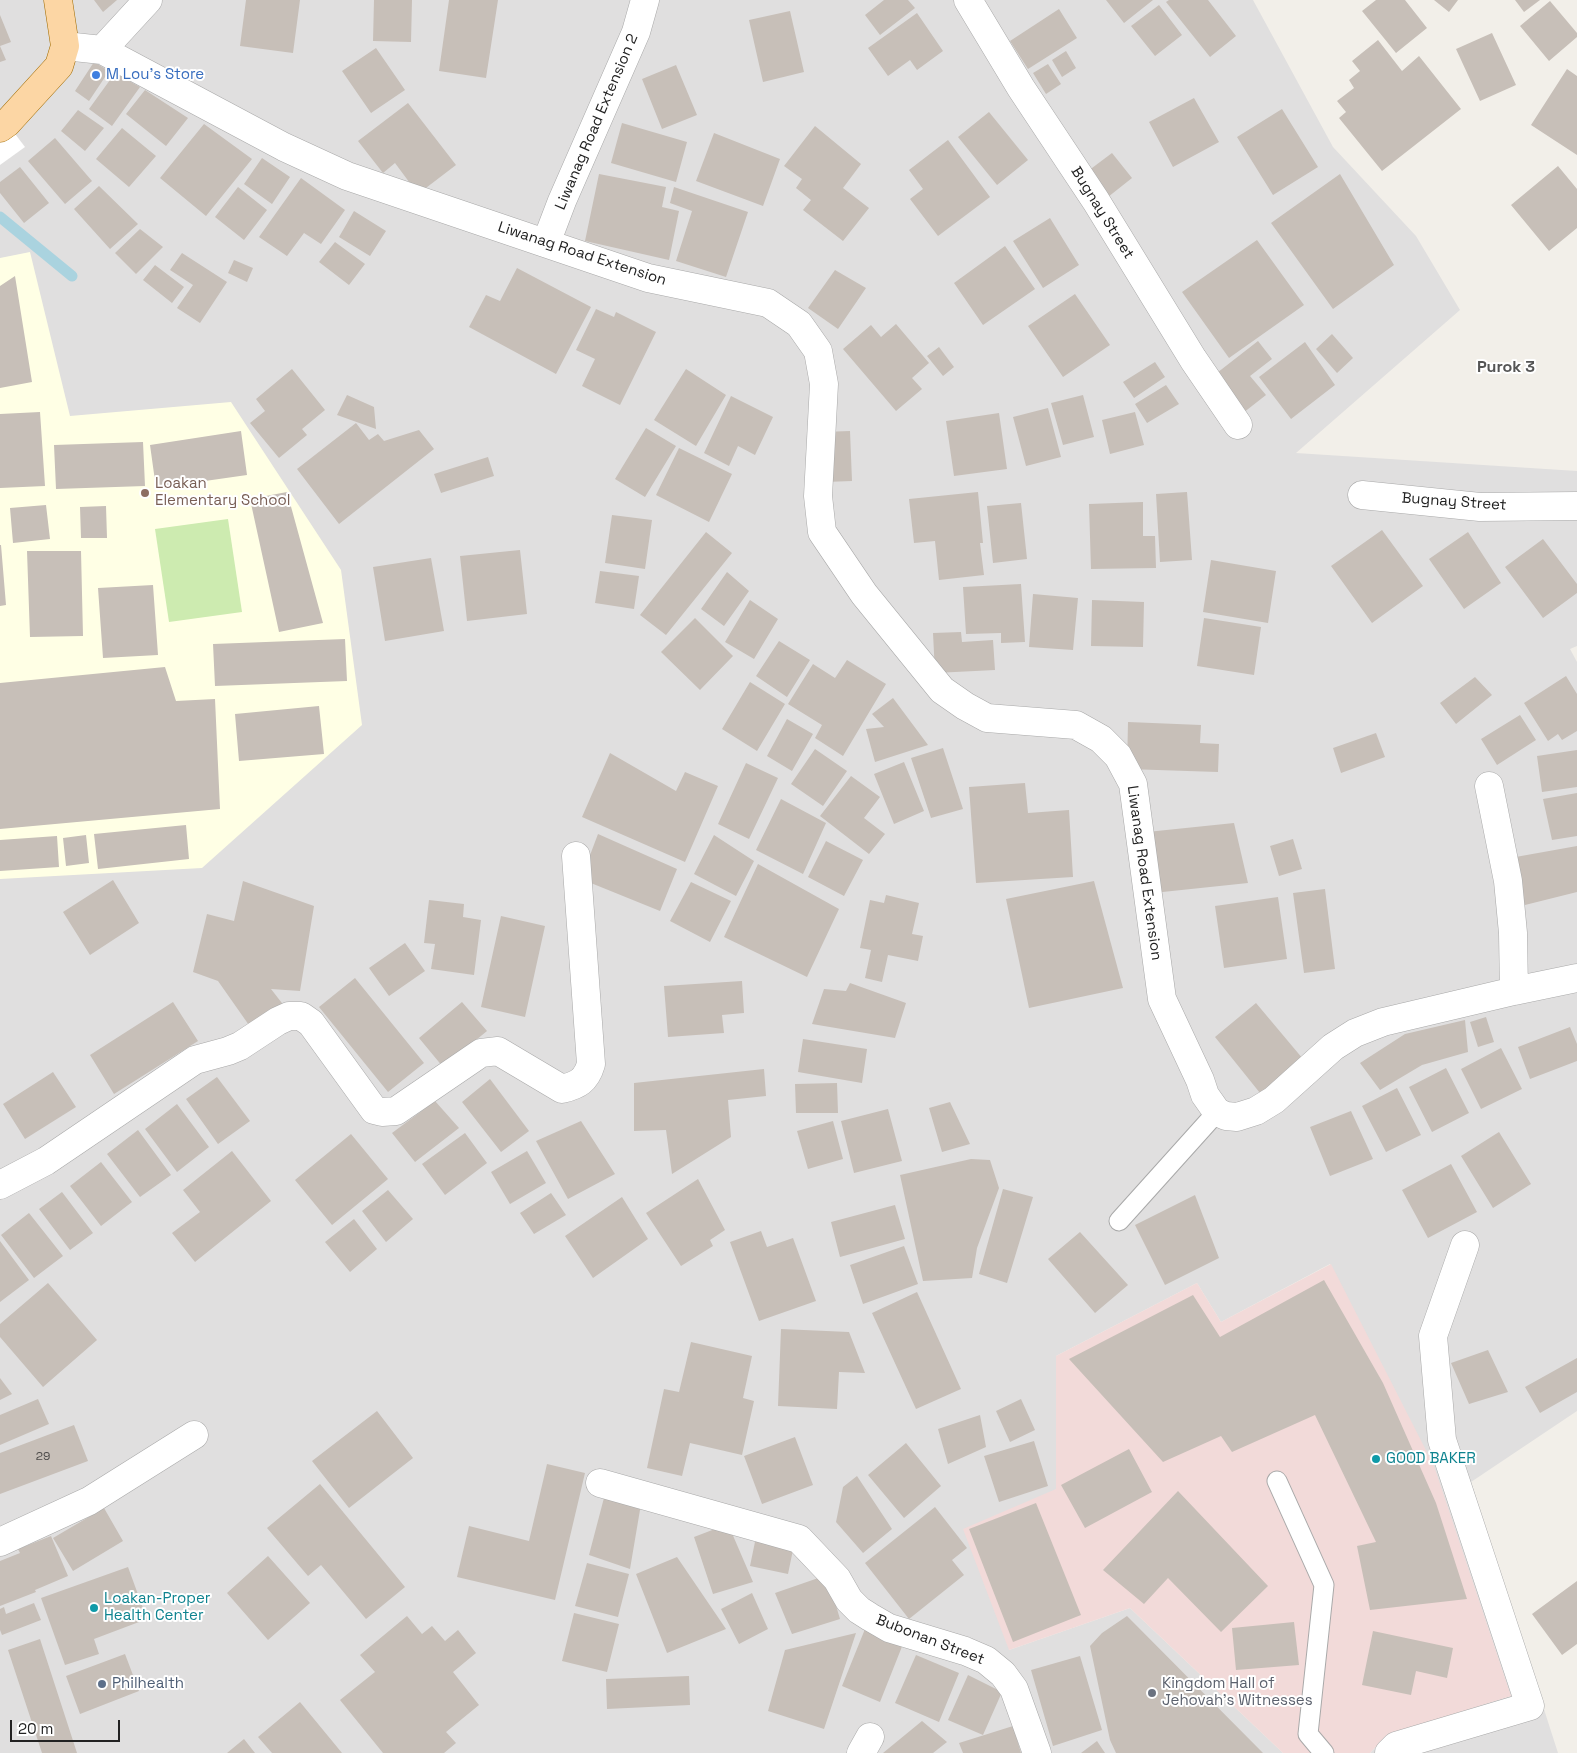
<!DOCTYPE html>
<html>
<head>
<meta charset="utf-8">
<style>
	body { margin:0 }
	#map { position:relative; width:1577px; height:1753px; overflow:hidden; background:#f2efe9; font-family:"Space Grotesk",sans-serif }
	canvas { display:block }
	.scale { position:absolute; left:10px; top:1720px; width:110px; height:22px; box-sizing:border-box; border:2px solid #222; border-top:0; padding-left:6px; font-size:15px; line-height:18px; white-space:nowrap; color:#222; -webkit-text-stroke:4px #fff; paint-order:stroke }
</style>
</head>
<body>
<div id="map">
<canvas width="1577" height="1753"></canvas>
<div class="scale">20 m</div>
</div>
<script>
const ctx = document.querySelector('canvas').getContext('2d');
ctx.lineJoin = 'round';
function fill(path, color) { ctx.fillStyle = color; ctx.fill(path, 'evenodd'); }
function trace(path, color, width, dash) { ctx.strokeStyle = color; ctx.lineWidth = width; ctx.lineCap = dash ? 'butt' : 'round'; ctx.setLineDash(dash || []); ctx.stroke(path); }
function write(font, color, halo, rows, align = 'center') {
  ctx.font = font + ' "Space Grotesk",sans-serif'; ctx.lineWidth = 4; ctx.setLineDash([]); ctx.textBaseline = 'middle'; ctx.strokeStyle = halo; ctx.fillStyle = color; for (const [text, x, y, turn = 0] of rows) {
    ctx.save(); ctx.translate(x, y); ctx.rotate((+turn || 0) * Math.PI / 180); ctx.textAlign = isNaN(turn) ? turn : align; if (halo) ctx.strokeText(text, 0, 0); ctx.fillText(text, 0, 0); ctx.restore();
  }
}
const residential = new Path2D(`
	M0 0H1253L1333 147 1416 236 1460 310 1296 453 1577 471V646L1570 649 1577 662V1411L1471 1482 1558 1753H1370L1387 1735 1510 1696 1330 1264 1221 1322 1197 1283 1056 1356V1489L1009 1650 1130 1608 1283 1753H0Z`);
const commercial = new Path2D(`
	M1331 1264 1434 1466 1511 1696 1387 1735 1370 1753H1283L1130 1608 1009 1650 963 1529 1056 1489V1356L1197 1283 1221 1322Z`);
const education = new Path2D(`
	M30 252 70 416 231 402 341 570 362 725 202 868 0 879V258Z`);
const grass = new Path2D(`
	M228 519 242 612 169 622 155 529Z`);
const pier = new Path2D(`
	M0 114 25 147 0 165Z`);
const stream = new Path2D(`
	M0 217 72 276`);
const building = new Path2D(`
	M94 0H117L103 12Z
	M246 0H300L293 53 240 46Z
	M374 0H412L411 42 373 41Z
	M449 0H498L486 78 439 71Z
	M884 0H908L915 8 880 35 865 15Z
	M1106 0H1153L1124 23Z
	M1169 0H1208L1236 36 1210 57 1166 2Z
	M1376 0H1405L1427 28 1396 53 1362 11Z
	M1434 0H1458L1449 12Z
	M1515 0H1540L1524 12Z
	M1550 1 1577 33V37L1549 61 1520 26Z
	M1159 5 1182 35 1155 56 1131 26Z
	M1059 9 1077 38 1028 69 1010 41Z
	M790 11 804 72 763 82 749 20Z
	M917 13 943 51 917 70 910 60 888 76 868 48Z
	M0 15 11 42 0 46 6 60 0 62Z
	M1492 33 1516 85 1480 101 1456 49Z
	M1378 40 1402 71 1419 56 1461 109 1382 171 1339 118 1346 112 1337 101 1354 88 1349 80 1360 71 1352 61Z
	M376 48 405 90 371 113 342 71Z
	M1066 51 1076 68 1062 77 1052 60Z
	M94 62 109 71 89 101 75 91Z
	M1048 64 1061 84 1046 94 1033 73Z
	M676 65 697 115 662 129 642 79Z
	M1567 69 1577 76V155L1531 125Z
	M115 73 140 87 112 126 89 109Z
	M145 90 188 118 166 146 126 114Z
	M1194 98 1219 142 1173 167 1149 122Z
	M408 103 456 165 418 194 395 163 383 173 358 141Z
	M1282 109 1318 167 1273 195 1237 137Z
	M78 110 104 128 85 151 61 131Z
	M989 112 1028 160 997 185 958 137Z
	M622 123 687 142 676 182 611 163Z
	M204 124 252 159 206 216 160 178Z
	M815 126 861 164 843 188 869 208 843 241 803 210 811 200 796 188 802 179 784 166Z
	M122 128 156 156 129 187 96 159Z
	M714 133 780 159 763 206 696 181Z
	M55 138 92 181 65 204 28 161Z
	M948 140 990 197 938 236 910 199 923 189 909 170Z
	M1112 153 1132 178 1108 197 1088 171Z
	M262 158 290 177 272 204 244 184Z
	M1558 166 1577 189V228L1549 251 1511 205Z
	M20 167 49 203 24 223 0 193V182Z
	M599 174 666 187 662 207 679 211 669 260 585 241Z
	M1340 174 1394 265 1333 309 1271 223Z
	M301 178 345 210 321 244 304 233 287 256 259 237Z
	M99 186 138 224 110 249 74 209Z
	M238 187 267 210 244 240 215 217Z
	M674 187 748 212 726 277 676 261 692 211 670 203Z
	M354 211 386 231 370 256 339 237Z
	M1050 218 1079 265 1043 288 1013 241Z
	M140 229 163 247 136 274 115 253Z
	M1257 240 1304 305 1229 358 1182 292Z
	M335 242 365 264 349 285 319 262Z
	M1005 246 1035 289 983 325 954 283Z
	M182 253 227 282 200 323 177 308 193 285 170 270Z
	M234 260 253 268 247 282 228 273Z
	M155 265 184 287 172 303 143 280Z
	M517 268 591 307 556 374 469 327 486 295 500 301Z
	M835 270 866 288 838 329 808 308Z
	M15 276 32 382 0 388V286Z
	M1075 294 1110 345 1063 377 1028 326Z
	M596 309 614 317 616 312 656 332 620 405 582 386 595 359 576 350Z
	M896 324 929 363 912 378 922 389 896 411 843 349 871 325 881 337Z
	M1332 334 1353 358 1337 373 1316 349Z
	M1258 341 1272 359 1250 376 1266 395 1243 413 1213 376Z
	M1305 342 1335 385 1291 419 1259 377Z
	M939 347 954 367 943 376 927 356Z
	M1155 362 1165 377 1134 398 1123 382Z
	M292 369 325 410 302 429 307 435 279 458 250 423 265 411 256 399Z
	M686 369 726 395 696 446 654 420Z
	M1166 385 1179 404 1147 423 1135 404Z
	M347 395 374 407 376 429 337 415Z
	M1083 395 1094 437 1063 445 1051 403Z
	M731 396 773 417 755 455 738 446 729 466 704 453Z
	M1048 408 1061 457 1026 466 1013 417Z
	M40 412 45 486 0 488V414Z
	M1135 412 1144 445 1110 454 1102 420Z
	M999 413 1007 469 954 476 946 421Z
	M356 423 369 440 378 434 384 441 419 430 434 449 339 524 297 469Z
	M646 428 676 446 645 497 615 479Z
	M241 431 247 475 156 488 150 445Z
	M850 431 852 481 825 482 822 432Z
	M143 442 145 486 56 489 54 445Z
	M679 448 732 474 709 522 656 495Z
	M488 457 494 476 441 493 434 474Z
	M287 492 323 623 279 632 250 499Z
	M978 492 983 543H980L984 575 939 580 935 541 914 543 909 499Z
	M1187 492 1192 560 1160 562 1156 494Z
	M1143 502V536H1155L1156 568 1091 569 1089 504Z
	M1021 503 1027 559 993 563 987 506Z
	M46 505 50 539 13 543 10 508Z
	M106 506 107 538H81L80 507Z
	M612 515 652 520 645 569 605 563Z
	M1382 530 1423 586 1372 623 1331 566Z
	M706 532 732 553 666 635 640 615Z
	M1468 532 1501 583 1464 609 1429 559Z
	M1543 539 1577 584V593L1543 618 1505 567Z
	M0 545H1L6 605 0 606Z
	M520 550 527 614 467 621 460 556Z
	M27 551H81L83 636 30 637Z
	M431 558 444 631 385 641 373 567Z
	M1211 560 1276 571 1268 623 1203 612Z
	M600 571 639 576 634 609 595 603Z
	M727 572 749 591 724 626 701 609Z
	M1021 584 1025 642 1001 643V633L966 634 963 587Z
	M153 585 158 655 103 658 98 588Z
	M1033 594 1078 598 1073 650 1029 647Z
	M750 600 778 619 754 659 725 642Z
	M1092 600 1144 602 1143 647 1091 646Z
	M695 618 733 656 700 690 661 652Z
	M1204 618 1261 627 1254 675 1197 666Z
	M961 632 962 642 993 640 995 670 935 673 933 633Z
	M345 639 347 681 215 686 213 644Z
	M779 641 810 660 787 697 756 676Z
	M847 660 886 684 843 756 815 738 822 725 788 704 813 664 835 678Z
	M165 667 176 701 215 699 220 809 0 829V683Z
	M1566 676 1577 694V731L1562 740 1558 734 1548 741 1524 703Z
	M1475 677 1492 695 1456 724 1440 703Z
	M750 682 785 704 757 751 722 729Z
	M893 698 928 745 875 762 866 729 884 727 872 714Z
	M319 706 324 754 239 761 235 714Z
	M1520 715 1536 740 1497 765 1481 739Z
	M787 719 813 734 792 771 767 756Z
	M1128 722 1201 725 1200 743 1219 744 1218 772 1127 769Z
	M1376 733 1385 757 1341 773 1333 748Z
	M943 748 963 809 931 818 911 758Z
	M815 749 847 771 823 806 791 784Z
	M1577 750V787L1542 792 1537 756Z
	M610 753 676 791 685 772 718 786 685 862 582 817Z
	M904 762 924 811 894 824 874 774Z
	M746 763 778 778 749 839 718 824Z
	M851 776 880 797 864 818 885 834 869 854 820 816Z
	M1025 783 1028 813 1069 810 1073 877 976 883 969 787Z
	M1577 793V836L1552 840 1543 799Z
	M781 799 826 823 803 874 756 850Z
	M1234 823 1248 883 1153 893 1147 832Z
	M186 825 189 859 98 869 94 834Z
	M598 834 677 869 660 911 581 879Z
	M86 835 89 863 66 866 63 838Z
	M714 835 754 861 736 896 694 874Z
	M57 836 59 867 0 871V840Z
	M1293 839 1302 869 1279 876 1270 846Z
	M826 841 863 860 844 896 808 877Z
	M1577 846V892L1521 906 1510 858Z
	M758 864 839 909 807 977 724 937Z
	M113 880 139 923 90 955 63 912Z
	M243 881 314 906 300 991 271 989 285 1007 251 1028 218 981 193 972 207 914 234 921Z
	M1094 881 1123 988 1029 1008 1006 899Z
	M691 882 731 901 710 942 670 921Z
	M1325 889 1335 969 1304 973 1293 893Z
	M886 895 919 903 912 934 923 936 918 961 888 955 882 982 865 978 871 950 860 948 870 900 884 903Z
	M1278 897 1287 959 1224 968 1215 906Z
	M429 900 464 904 463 917 481 920 474 975 431 969 435 944 424 943Z
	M501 916 545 926 525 1017 481 1007Z
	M405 943 425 971 389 996 369 968Z
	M355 978 424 1063 388 1092 319 1007Z
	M742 981 744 1013 722 1015 724 1033 668 1037 664 986Z
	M850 983 906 1003 895 1038 812 1024 824 989 846 991Z
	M173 1002 198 1041 114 1094 90 1055Z
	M462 1002 487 1031 443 1067 419 1038Z
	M1256 1003 1303 1059 1260 1093 1215 1037Z
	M1486 1017 1494 1042 1478 1047 1470 1022Z
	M1465 1020 1468 1052 1422 1065 1380 1090 1360 1063 1405 1034Z
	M1570 1027 1577 1044V1061L1530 1079 1518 1047Z
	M803 1039 867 1049 862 1083 798 1072Z
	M1501 1048 1522 1089 1481 1109 1461 1069Z
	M1446 1068 1469 1113 1432 1132 1409 1087Z
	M764 1069 766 1096 728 1100 731 1137 672 1174 666 1130 634 1131V1083Z
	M53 1072 76 1107 25 1139 3 1104Z
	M217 1077 250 1121 218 1144 186 1099Z
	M490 1079 529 1131 501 1152 462 1102Z
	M837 1083 838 1113H796L795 1084Z
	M1397 1088 1421 1135 1386 1152 1362 1106Z
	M435 1101 459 1128 415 1162 392 1133Z
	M950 1102 970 1144 942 1152 929 1108Z
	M177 1104 209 1147 177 1172 145 1129Z
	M888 1109 902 1161 854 1173 841 1121Z
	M1351 1111 1373 1159 1330 1176 1310 1127Z
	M581 1121 615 1174 568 1199 536 1141Z
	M833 1121 843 1159 808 1169 797 1131Z
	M138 1130 171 1175 140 1197 107 1154Z
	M1499 1132 1531 1184 1493 1208 1461 1156Z
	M465 1133 487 1163 445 1195 422 1164Z
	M351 1134 388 1179 332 1225 295 1180Z
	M232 1151 271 1201 195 1262 172 1233 200 1212 183 1190Z
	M527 1151 546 1183 510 1204 491 1172Z
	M971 1159 990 1160 999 1188 977 1248 972 1278 923 1281 900 1175Z
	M101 1162 132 1202 101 1226 70 1186Z
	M1451 1164 1477 1212 1428 1238 1402 1190Z
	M698 1179 725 1230 710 1240 713 1246 681 1266 646 1213Z
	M1003 1189 1033 1197 1007 1283 979 1274Z
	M388 1190 413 1219 386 1242 362 1211Z
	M62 1192 93 1233 70 1250 39 1209Z
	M551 1193 566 1215 534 1234 520 1213Z
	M1195 1195 1219 1258 1165 1285 1135 1225Z
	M622 1197 648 1239 593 1278 565 1236Z
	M895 1205 905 1239 840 1257 831 1222Z
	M29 1213 63 1256 34 1278 1 1235Z
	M354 1219 377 1249 350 1272 325 1242Z
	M761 1231 767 1247 793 1238 816 1301 759 1321 730 1242Z
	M1080 1232 1128 1285 1095 1313 1048 1259Z
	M0 1241 29 1280 0 1302Z
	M904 1246 918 1284 863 1304 850 1265Z
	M1324 1280 1383 1383 1436 1503 1467 1599 1370 1610 1357 1546 1376 1542 1315 1415 1232 1452 1221 1436 1163 1462 1069 1359 1193 1295 1220 1337Z
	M48 1283 97 1340 43 1387 0 1337V1324Z
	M917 1292 961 1389 916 1409 872 1313Z
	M781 1329 849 1332 865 1373 839 1372 837 1409 778 1406Z
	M691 1342 752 1356 743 1398 754 1401 742 1455 690 1443 682 1476 647 1468 664 1389 679 1392Z
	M1488 1350 1508 1392 1469 1404 1451 1363Z
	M1577 1358V1392L1540 1413 1525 1387Z
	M0 1378 12 1394 0 1400Z
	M38 1399 49 1424 0 1445V1415Z
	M1021 1399 1035 1430 1010 1442 996 1411Z
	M377 1411 413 1458 349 1508 312 1461Z
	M980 1415 986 1447 948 1464 938 1429Z
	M74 1425 88 1461 0 1494V1453Z
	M795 1437 813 1485 762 1504 744 1456Z
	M1034 1441 1048 1486 999 1502 984 1456Z
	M906 1443 941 1486 904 1518 868 1475Z
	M1129 1449 1152 1492 1085 1528 1061 1485Z
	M547 1464 585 1473 555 1600 457 1577 469 1526 529 1541Z
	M857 1476 892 1529 863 1553 836 1522 843 1487Z
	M320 1484 405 1587 366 1619 321 1565 308 1576 267 1528Z
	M1178 1491 1268 1586 1221 1632 1168 1578 1144 1604 1103 1570Z
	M605 1494 641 1504 630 1569 589 1555Z
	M1036 1503 1081 1615 1013 1642 969 1529Z
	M935 1507 967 1548 952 1560 964 1575 909 1619 865 1563Z
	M104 1508 123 1541 73 1571 53 1538Z
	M728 1524 753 1582 713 1594 694 1537Z
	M51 1536 68 1576 35 1590 36 1592 0 1606V1561L20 1553 18 1549Z
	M756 1537 794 1545 788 1574 750 1566Z
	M268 1556 310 1603 268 1640 227 1593Z
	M677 1557 726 1629 667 1653 636 1574Z
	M587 1563 629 1574 618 1617 575 1606Z
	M128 1567 147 1619 94 1639 99 1654 65 1665 41 1598Z
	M827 1575 840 1619 792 1634 775 1593Z
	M1577 1581V1644L1562 1655 1532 1614Z
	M752 1593 768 1629 739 1644 721 1609Z
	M34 1603 41 1620 2 1635 0 1630V1609L4 1607 6 1614Z
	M574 1613 619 1624 607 1672 562 1661Z
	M407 1616 422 1634 432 1626 445 1641 458 1630 476 1653 453 1672 479 1705 446 1732 456 1743 444 1753H383L340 1700 375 1672 360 1655Z
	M1127 1616 1263 1753H1116L1110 1740 1090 1646 1102 1633Z
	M1294 1622 1299 1665 1236 1670 1232 1628Z
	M865 1629 903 1644 880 1702 842 1686Z
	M1373 1631 1453 1648 1447 1678 1416 1671 1411 1695 1362 1685Z
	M856 1633 824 1729 768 1711 785 1650Z
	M40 1639 77 1753H42L8 1650Z
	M125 1654 139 1691 80 1714 66 1676Z
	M916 1655 959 1673 939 1722 895 1703Z
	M1080 1656 1102 1730 1053 1746 1031 1670Z
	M968 1675 1002 1692 983 1735 948 1720Z
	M689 1676 690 1705 607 1709 606 1679Z
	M300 1702 342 1753H272L258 1737Z
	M922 1721 947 1742 933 1753H883Z
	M1013 1726 1021 1753H963L959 1743Z
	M244 1739 255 1753H227Z
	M1097 1741 1105 1753H1081Z`);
const lane = new Path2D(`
	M1119 1221 1217 1112
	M1277 1481 1324 1585 1308 1734 1324 1753`);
const street = new Path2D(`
	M968 0 1021 88 1096 201 1193 359 1238 425
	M65 46 102 50 284 147 347 176 648 278 768 303 799 324 818 351 824 384 818 496 822 532 864 594 942 690 965 706 987 718 1076 725 1101 739 1118 756 1133 784 1162 999 1200 1080 1205 1095 1217 1112 1226 1116 1237 1117 1256 1111 1274 1100 1333 1047 1355 1033 1383 1022 1514 991 1577 978
	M102 50 148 0
	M546 243 562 201 636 32 645 0
	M1362 495 1480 507 1577 506
	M1489 786 1508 881 1513 933 1514 991
	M0 1185 46 1161 195 1060 228 1051 240 1046 278 1021 289 1016H301L311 1023 374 1110 382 1112 396 1111 481 1053 498 1051 562 1089C578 1085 586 1081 591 1064L576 856
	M600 1483 799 1539 837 1579 849 1600 859 1610 870 1617 889 1628 965 1651 986 1660 1003 1674 1014 1689 1037 1753
	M0 1542 89 1501 194 1435
	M861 1753 870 1737
	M1389 1753 1396 1746 1530 1706 1442 1440 1433 1336 1465 1245`);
const primary = new Path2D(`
	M0 128 7 123 59 66 65 46 58 0`);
const markers = [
	[96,75,5,"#3f7fe0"],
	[145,493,5,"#8d6e63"],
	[1376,1459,5,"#0f9aa8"],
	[94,1608,5,"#0f9aa8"],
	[102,1684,5,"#5c6f8a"],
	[1152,1693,5,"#6b7280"]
];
const numberNames = [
	["29",43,1457]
];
const shopNames = [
	["M Lou's Store",106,75]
];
const streetNames = [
	["Liwanag Road Extension 2",597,122,-67],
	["Bugnay Street",1102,213,58],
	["Liwanag Road Extension",582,254,18],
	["Bugnay Street",1454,502,4],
	["Liwanag Road Extension",1144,873,82],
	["Bubonan Street",930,1640,21]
];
const educationNames = [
	["Loakan",155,484],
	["Elementary School",155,501]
];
const cultureNames = [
	["GOOD BAKER",1386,1459],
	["Loakan-Proper",104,1599],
	["Health Center",104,1616]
];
const serviceNames = [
	["Philhealth",112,1684]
];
const worshipNames = [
	["Kingdom Hall of",1162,1684],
	["Jehovah's Witnesses",1162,1701]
];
const neighbourhoodNames = [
	["Purok 3",1506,368]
];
fill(residential, '#e0dfdf');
fill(commercial, '#f2dad9');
fill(education, '#ffffe5');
fill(grass, '#cdebb0');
fill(pier, '#fff');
trace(stream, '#aad3df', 11);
fill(building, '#c7bfb8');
trace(lane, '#a9a9a9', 21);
trace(street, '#a9a9a9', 29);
trace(primary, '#a06b00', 29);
trace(lane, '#fff', 19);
trace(street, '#fff', 28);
trace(primary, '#fcd6a4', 28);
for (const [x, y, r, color] of markers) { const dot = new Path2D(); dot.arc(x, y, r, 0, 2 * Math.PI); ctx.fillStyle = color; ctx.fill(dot); trace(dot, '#fff', 2); }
write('12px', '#4b4948', null, numberNames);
write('15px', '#366cbe', '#fff', shopNames, 'left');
write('15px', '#222', '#fff', streetNames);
write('15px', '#785e54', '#fff', educationNames, 'left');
write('15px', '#0d838f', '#fff', cultureNames, 'left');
write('15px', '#4e5e75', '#fff', serviceNames, 'left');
write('15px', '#5b616d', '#fff', worshipNames, 'left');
write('bold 16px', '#555', '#fff', neighbourhoodNames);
</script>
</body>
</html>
